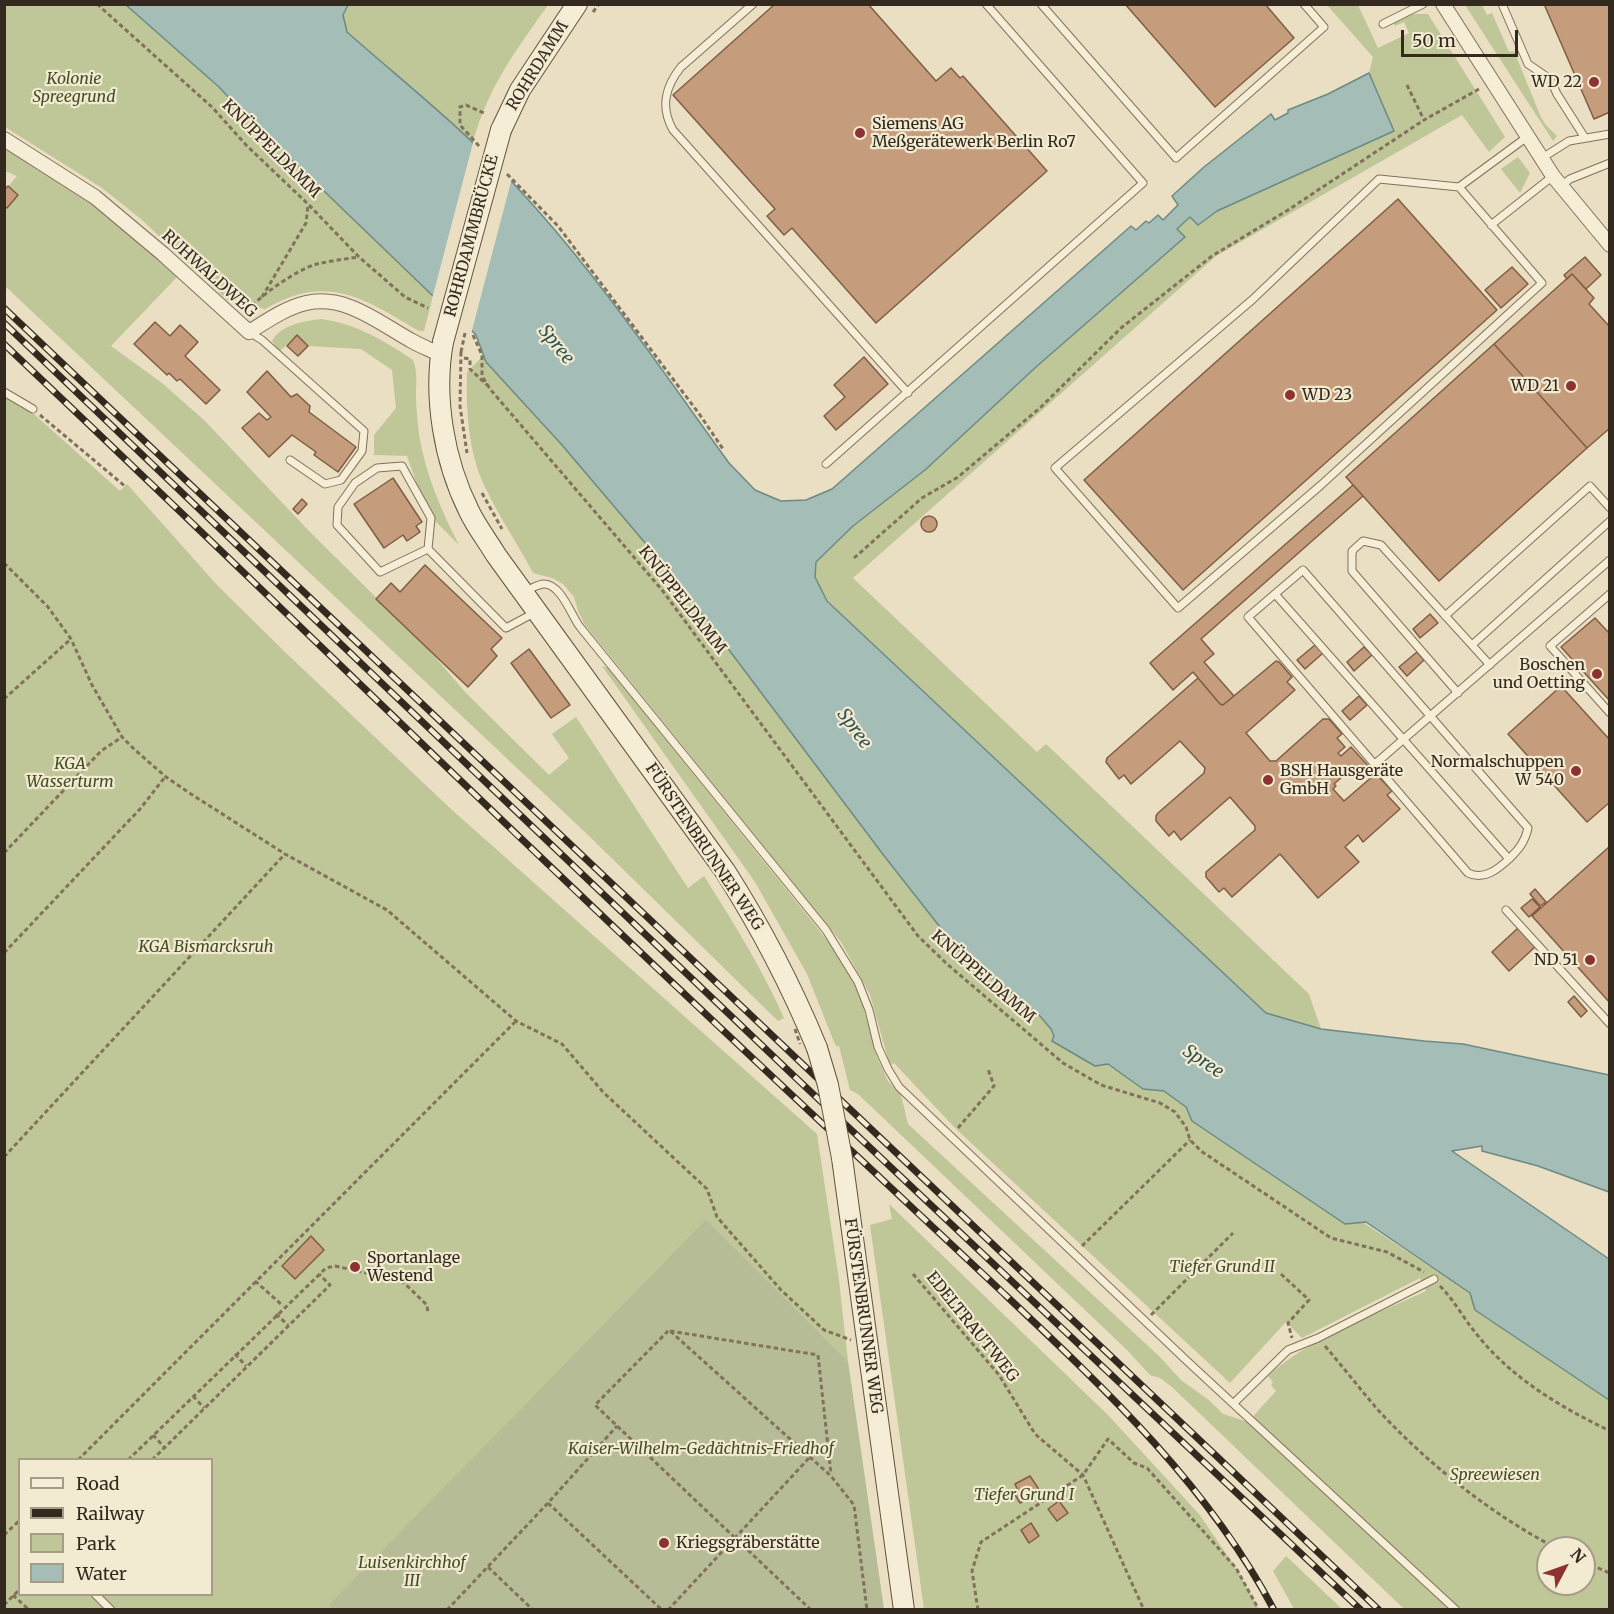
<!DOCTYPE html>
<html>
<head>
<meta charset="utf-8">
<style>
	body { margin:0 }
	#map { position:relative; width:1614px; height:1614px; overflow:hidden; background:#eadfc3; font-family:Merriweather,serif }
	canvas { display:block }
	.frame { position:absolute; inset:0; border:6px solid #33291e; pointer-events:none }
	.legend { position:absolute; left:18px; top:1458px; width:195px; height:138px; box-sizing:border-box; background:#f2ead1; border:2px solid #a69d89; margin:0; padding:8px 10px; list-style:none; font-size:18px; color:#33291e }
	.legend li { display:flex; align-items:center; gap:12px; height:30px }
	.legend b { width:30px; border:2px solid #a69d89 }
	.north { position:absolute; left:1536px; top:1536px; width:60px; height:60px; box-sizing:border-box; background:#f2ead1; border:2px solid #a69d89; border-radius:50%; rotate:49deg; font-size:16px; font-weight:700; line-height:24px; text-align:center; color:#33291e }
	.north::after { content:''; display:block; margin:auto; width:21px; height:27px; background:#8c3331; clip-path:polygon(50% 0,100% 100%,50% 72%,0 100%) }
	.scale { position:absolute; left:1401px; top:30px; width:117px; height:27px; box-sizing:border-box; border:3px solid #33291e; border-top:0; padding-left:8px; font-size:18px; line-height:21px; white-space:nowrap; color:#33291e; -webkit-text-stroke:4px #f2ead1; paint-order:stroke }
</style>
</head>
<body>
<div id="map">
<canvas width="1614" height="1614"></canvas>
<div class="frame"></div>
<ul class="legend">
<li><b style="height:8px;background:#f5edd5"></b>Road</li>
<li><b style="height:8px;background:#33291e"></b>Railway</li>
<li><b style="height:16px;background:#bfc698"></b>Park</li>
<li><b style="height:16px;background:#a4bdb6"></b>Water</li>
</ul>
<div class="north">N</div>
<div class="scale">50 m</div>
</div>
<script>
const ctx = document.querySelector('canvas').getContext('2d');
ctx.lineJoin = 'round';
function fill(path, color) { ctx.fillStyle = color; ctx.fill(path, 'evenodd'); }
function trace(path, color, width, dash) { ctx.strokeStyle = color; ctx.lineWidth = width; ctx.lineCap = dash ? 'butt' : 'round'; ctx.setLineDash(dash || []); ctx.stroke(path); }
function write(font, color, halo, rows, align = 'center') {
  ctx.font = font + ' Merriweather,serif'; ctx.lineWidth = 4.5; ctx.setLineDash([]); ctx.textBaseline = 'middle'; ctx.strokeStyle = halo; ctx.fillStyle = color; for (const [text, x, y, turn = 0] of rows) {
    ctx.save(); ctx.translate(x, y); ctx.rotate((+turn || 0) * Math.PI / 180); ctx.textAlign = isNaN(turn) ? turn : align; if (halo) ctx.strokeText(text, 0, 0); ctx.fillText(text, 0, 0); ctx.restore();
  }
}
const green = new Path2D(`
	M4 5H126L219 87 247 117 433 296 424 331H419C365 299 327 272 265 309L228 301 141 219 102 188 5 127Z
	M348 5H548C516 50 488 87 473 142L347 32 343 15Z
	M1327 5H1358L1378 48 1409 33 1404 22 1395 26 1393 22 1413 14H1428L1505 137 1489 152 1462 115 1216 256 853 578 1037 752 1046 744 1309 994 1321 1029 1266 1013 827 600 815 577 816 562 853 526 925 470 1036 367 1184 237 1177 229 1191 217 1198 225 1217 211 1393 131 1369 73 1373 57Z
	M1465 5H1482L1487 15 1492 13 1509 52 1514 51 1540 115 1545 124 1557 136 1553 141Z
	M4 148 86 200 145 247 177 277 111 346 162 383 204 420 308 530 430 651 466 693 549 775 569 758 552 734 576 717 688 888 704 876C733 922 762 968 784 1018L778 1021 586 833 5 286V190L17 176 5 171Z
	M1518 157 1530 173 1520 193 1501 169Z
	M321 319C355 323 385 341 413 360 418 373 416 384 416 397 416 410 418 423 419 435 426 475 441 510 459 545L434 520 418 487 407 456 374 455V435L396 408 392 370 361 349 308 346 297 335 279 352 272 341C280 325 305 321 321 319Z
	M477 335 486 362 562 445 674 577 885 857 958 950 1039 1015 1051 1029 1054 1036 1107 1064 1143 1089 1164 1091 1470 1293 1475 1310 1609 1400V1609H1404L1172 1387 1160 1378 1150 1375 1127 1350 858 1094 850 1090 839 1046 837 1047 834 1042 807 974 755 882 602 666 608 668 831 945 849 973 861 999 877 1057 888 1081 901 1095 908 1124 1159 1356 1181 1380 1210 1401 1223 1414 1248 1422 1276 1391 1271 1385 1273 1382 1268 1376C1309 1338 1375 1315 1426 1291L1420 1278 1302 1338 1286 1322 1230 1383 955 1128 894 1063 890 1066 870 995 841 942 585 625 578 611 574 597 563 584 552 578 533 573C518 544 499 517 485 487 468 452 466 410 467 372L483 356ZM1548 1548H1584V1584H1548Z
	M4 396 35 415 120 491 127 484 217 585 286 653 452 810 817 1134 839 1280 848 1361 706 1219 328 1605 332 1609H5ZM20 1460H212V1594H20Z
	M889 1204 1108 1415 1199 1514 1236 1568 1259 1609H924L870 1225 892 1219Z
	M1286 1556 1342 1609H1294L1273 1571Z`);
const cemetery = new Path2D(`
	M706 1219 848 1361 884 1609H332L328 1605Z`);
const water = new Path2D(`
	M126 5H348L343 15 347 32C407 85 471 135 524 195 600 278 663 372 729 463L755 490 781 501 806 500 832 489 1131 226 1136 230 1146 221 1149 223 1158 215 1163 220 1178 205 1172 196 1204 167 1271 114 1275 120 1288 113V110L1328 94 1369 73 1394 131 1217 211 1198 225 1190 217 1177 229 1185 237 1036 367 925 470 853 526 816 562 815 577 827 601 1266 1013 1321 1029 1424 1041 1463 1044 1609 1075V1192L1538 1166 1482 1151V1146L1452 1151 1609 1259V1400L1475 1310 1470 1293 1366 1222 1345 1224 1192 1121 1186 1107 1164 1091 1143 1089 1108 1064 1095 1066 1052 1041 1054 1036 1051 1029 1039 1015 958 950 885 857 674 577 562 445 486 362 476 335 440 297 433 296 247 117 219 87Z`);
const pier = new Path2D(`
	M474 139 512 178 471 334 439 300 432 299Z`);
const building = new Path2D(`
	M775 4H868L936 81 951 68 960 78 963 76 1047 171 876 323 792 228 784 235 767 216 775 209 673 95Z
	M1125 4H1265L1294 38 1215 107Z
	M1544 4H1610V112L1594 119Z
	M8 186 18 195 7 208 4 206V190Z
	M1398 199 1497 310 1183 590 1084 480Z
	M1585 257 1601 275 1586 289 1572 274 1567 279 1564 275Z
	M1512 267 1528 284 1501 308 1485 290Z
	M1572 274 1594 298 1589 304 1610 327V428L1587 448 1494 344Z
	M155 322 170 336 180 325 198 342 185 356 220 390 206 404 180 379 177 381 169 373 167 375 134 344Z
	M297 335 308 346 298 356 287 346Z
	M1494 344 1587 448 1439 581 1346 477Z
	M864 357 888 384 836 430 824 416 845 397 834 385Z
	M267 371 291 397 297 394 310 406 309 412 356 447 338 472 314 455 316 452 292 435 269 457 242 428 259 413 267 420 271 417 247 392Z
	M393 478 422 522 416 526 420 532 407 541 403 535 384 548 354 504Z
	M1353 485 1363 496 1201 639 1214 654 1204 662 1234 696 1223 705 1220 704 1193 672 1173 690 1150 663Z
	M302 499 307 504 298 514 293 509Z
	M921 524a8 8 0 1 1 16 0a8 8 0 1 1-16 0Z
	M425 565 502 638 491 649 497 656 468 687 376 599 391 583 400 592Z
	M1430 614 1438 623 1420 638 1413 629Z
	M1595 618 1610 634V701L1561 647Z
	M1315 645 1323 653 1305 669 1297 660Z
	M1364 647 1372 655 1354 671 1347 662Z
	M529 649 570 705 551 718 511 663Z
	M1417 652 1424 660 1407 676 1399 667Z
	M1276 661 1279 662 1292 677 1287 682 1295 690 1246 733 1270 761H1276L1323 719H1329L1342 734 1337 738 1345 747 1338 753 1341 756 1351 747 1372 770 1361 780 1351 769 1334 784 1336 786 1333 789 1344 801 1373 776 1377 775 1392 791 1387 795 1400 809 1363 842 1358 835 1345 847 1359 862 1318 898 1280 854 1232 897 1224 888 1219 892 1206 877V872L1255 830V826L1230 797 1181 840 1174 831 1169 836 1156 821V816L1158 813 1204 773 1205 768 1180 741 1131 784 1124 775 1119 779 1106 762 1107 758 1198 678 1220 704 1223 705Z
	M1561 686 1610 740V802L1587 822 1508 734Z
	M1359 696 1367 705 1350 720 1342 711Z
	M1610 846V1003L1532 916Z
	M1535 889 1546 902 1540 906 1530 894Z
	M1532 899 1540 907 1529 917 1521 908Z
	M1518 928 1535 947 1509 971 1492 952Z
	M1574 996 1587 1011 1581 1017 1568 1002Z
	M311 1236 324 1250 295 1279 282 1266Z
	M1030 1476 1040 1491 1020 1503 1014 1493 1018 1491 1015 1484Z
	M1059 1501 1068 1513 1057 1521 1048 1509Z
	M1031 1523 1039 1536 1029 1543 1021 1530Z`);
const path = new Path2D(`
	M97 4 212 107 246 145 308 204 359 257 405 297 428 308
	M593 12 599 4
	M1407 85 1424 120 1479 89
	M479 146 460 125V107L466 105 484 113
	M507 174 558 226 700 415 723 449
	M262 297 306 223 308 205
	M247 311C261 295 296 270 317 264 330 261 345 259 359 257
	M473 335 482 355V376L490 389 662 590 918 936 947 964 1063 1063 1101 1085 1160 1103 1175 1112 1186 1127 1190 1140 1201 1151 1331 1238 1387 1252 1424 1272
	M461 352 460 406 467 453
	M464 358 470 359V369L487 385
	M40 415 126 487
	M482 493 502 529
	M854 558 922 498 958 477 1041 407 1121 328 1212 256 1288 210 1424 120
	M4 563 48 607 71 639 92 685 122 737 135 750 166 777 191 794 285 854 387 910 516 1021 562 1044 603 1092 707 1189 717 1217 781 1290 824 1330 851 1340
	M4 699 71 639
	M4 853 101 751 122 737
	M4 953 140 809 165 777
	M958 1128 994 1086 988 1069
	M4 1157 285 854
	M1082 1246 1190 1140
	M913 1274 999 1375 1035 1434 1083 1475 1144 1610
	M1281 1274 1309 1300 1288 1323 1292 1338
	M255 1281 283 1306
	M1440 1286C1455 1301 1465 1321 1479 1337 1513 1379 1562 1408 1610 1431
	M276 1314 288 1325
	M1151 1315 1233 1233
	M670 1331 818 1355 831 1474
	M1325 1346C1343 1367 1360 1389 1378 1410 1428 1464 1491 1514 1556 1548
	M235 1354 246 1366
	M193 1396 204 1408
	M153 1435 164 1447
	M78 1460 516 1021
	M128 1460 326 1268 335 1266 402 1281 427 1305 428 1314
	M152 1460 330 1285 319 1274
	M548 1503 662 1610
	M4 1535 20 1520
	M1584 1562 1610 1573
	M488 1567 533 1610
	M13 1595 27 1608 26 1610
	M4 1605 20 1589
	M447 1610 548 1503 617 1426
	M668 1610 810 1457
	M811 1610 595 1405 669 1330 831 1476 854 1505 867 1610
	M978 1610 972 1571 981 1542 1083 1475 1108 1439 1134 1463 1147 1468 1236 1568 1259 1610`);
const lane = new Path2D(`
	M753 4 681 67C665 87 660 107 673 130L908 393
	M1041 4 1176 158 1324 27 1304 4
	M1502 4 1528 64 1550 79 1557 94 1585 138
	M1383 24 1423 4
	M1542 158 1569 141 1610 134
	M1561 186 1570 179 1610 163
	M1459 187 1542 283 1321 485 1178 608 1055 468 1252 300 1379 179 1459 187 1527 137
	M1491 225 1553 176
	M249 332 262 340 364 431 362 451 341 480 325 484 290 460
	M4 392 33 409
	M826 464 1143 183 986 4
	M428 549 431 518 402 466 377 468 355 483 338 507 337 525 380 572 428 549 506 628 534 613
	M525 591C531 589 538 584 544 584 561 584 571 615 580 627L826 930 858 982 869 1010 878 1047 888 1069 899 1087 1187 1361 1456 1610
	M1275 594 1509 859C1498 869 1484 881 1468 873L1248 617 1303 570 1528 828C1525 842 1519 849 1509 859
	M1610 594 1550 646 1610 713
	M1445 616 1590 486 1610 508
	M1472 645 1610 521
	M1458 693 1352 571V551L1363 541 1381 545 1490 665
	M1375 764 1610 560
	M1506 910 1610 1024
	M1234 1403 1288 1350 1318 1338 1434 1279
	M95 1594 111 1610`);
const street = new Path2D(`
	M1443 4 1553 176 1610 245
	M4 139 95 197 163 254 249 332C267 321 285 308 306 303 346 294 379 323 412 341 421 346 431 350 441 355`);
const secondary = new Path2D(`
	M501 130 520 90 577 4
	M443 342C433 397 444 461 469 511 476 526 487 540 496 555L725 871C762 929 791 985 817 1048
	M842 1158 904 1610`);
const rail = new Path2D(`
	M4 308 1379 1610
	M4 323 795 1077 1361 1610
	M4 344C258 584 507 828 762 1067 841 1141 920 1215 999 1289 1102 1386 1207 1483 1274 1610`);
const pathBridge = new Path2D(`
	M461 352 465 333
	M795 1029 800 1044`);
const secondaryBridge = new Path2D(`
	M443 342 501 130
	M817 1048 828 1085 842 1158`);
const markers = [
	[1594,82,6,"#8c3331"],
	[860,133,6,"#8c3331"],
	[1571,386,6,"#8c3331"],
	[1290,395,6,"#8c3331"],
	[1597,674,6,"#8c3331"],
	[1576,771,6,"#8c3331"],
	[1268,780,6,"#8c3331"],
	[1590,960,6,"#8c3331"],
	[355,1267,6,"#8c3331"],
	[664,1543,6,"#8c3331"]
];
const streetNames = [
	["ROHRDAMM",538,66,-58],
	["KNÜPPELDAMM",271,149,45],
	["ROHRDAMMBRÜCKE",472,236,-75],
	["RUHWALDWEG",209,274,42],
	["KNÜPPELDAMM",682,600,52],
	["FÜRSTENBRUNNER WEG",704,847,56],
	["KNÜPPELDAMM",983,977,41],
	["FÜRSTENBRUNNER WEG",863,1316,82],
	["EDELTRAUTWEG",972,1327,51]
];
const parkNames = [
	["Kolonie",74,79],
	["Spreegrund",74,97],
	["KGA",70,764],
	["Wasserturm",70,782],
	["KGA Bismarcksruh",206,947],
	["Tiefer Grund II",1222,1267],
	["Kaiser-Wilhelm-Gedächtnis-Friedhof",701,1449],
	["Spreewiesen",1495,1475],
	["Tiefer Grund I",1024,1495],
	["Luisenkirchhof",412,1563],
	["III",412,1581]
];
const poiNames = [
	["WD 22",1582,82],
	["Siemens AG",872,124,"left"],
	["Meßgerätewerk Berlin Ro7",872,142,"left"],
	["WD 21",1559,386],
	["WD 23",1302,395,"left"],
	["Boschen",1585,665],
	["und Oetting",1585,683],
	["Normalschuppen",1564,762],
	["W 540",1564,780],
	["BSH Hausgeräte",1280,771,"left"],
	["GmbH",1280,789,"left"],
	["ND 51",1578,960],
	["Sportanlage",367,1258,"left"],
	["Westend",367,1276,"left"],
	["Kriegsgräberstätte",676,1543,"left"]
];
const waterNames = [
	["Spree",556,345,51],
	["Spree",854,729,54],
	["Spree",1203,1062,34]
];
fill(green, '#bfc698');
fill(cemetery, '#b6bc96');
fill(water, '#a4bdb6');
trace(water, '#6c8a84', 1.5);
fill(pier, '#eadfc3');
fill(building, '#c59d7c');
trace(building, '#7f5d43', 1.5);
trace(lane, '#82715b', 9);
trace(street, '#82715b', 16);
trace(secondary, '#64533e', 22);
trace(path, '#82715b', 3, [4.5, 3]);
trace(lane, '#f5edd5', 7);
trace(street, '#f5edd5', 14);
trace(secondary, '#f5edd5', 20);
trace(rail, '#33291e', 7);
trace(rail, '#f2ead1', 4.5, [14]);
trace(secondaryBridge, '#64533e', 22, []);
trace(pathBridge, '#82715b', 3, [4.5, 3]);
trace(secondaryBridge, '#f5edd5', 20);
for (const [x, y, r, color] of markers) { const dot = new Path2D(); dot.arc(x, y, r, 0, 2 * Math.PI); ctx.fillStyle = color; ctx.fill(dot); trace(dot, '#f2ead1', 2); }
write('16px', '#33291e', '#f2ead1', streetNames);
write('italic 16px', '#424e26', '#f2ead1', parkNames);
write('16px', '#33291e', '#f2ead1', poiNames, 'right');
write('italic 18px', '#2e5251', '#f2ead1', waterNames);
</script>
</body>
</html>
